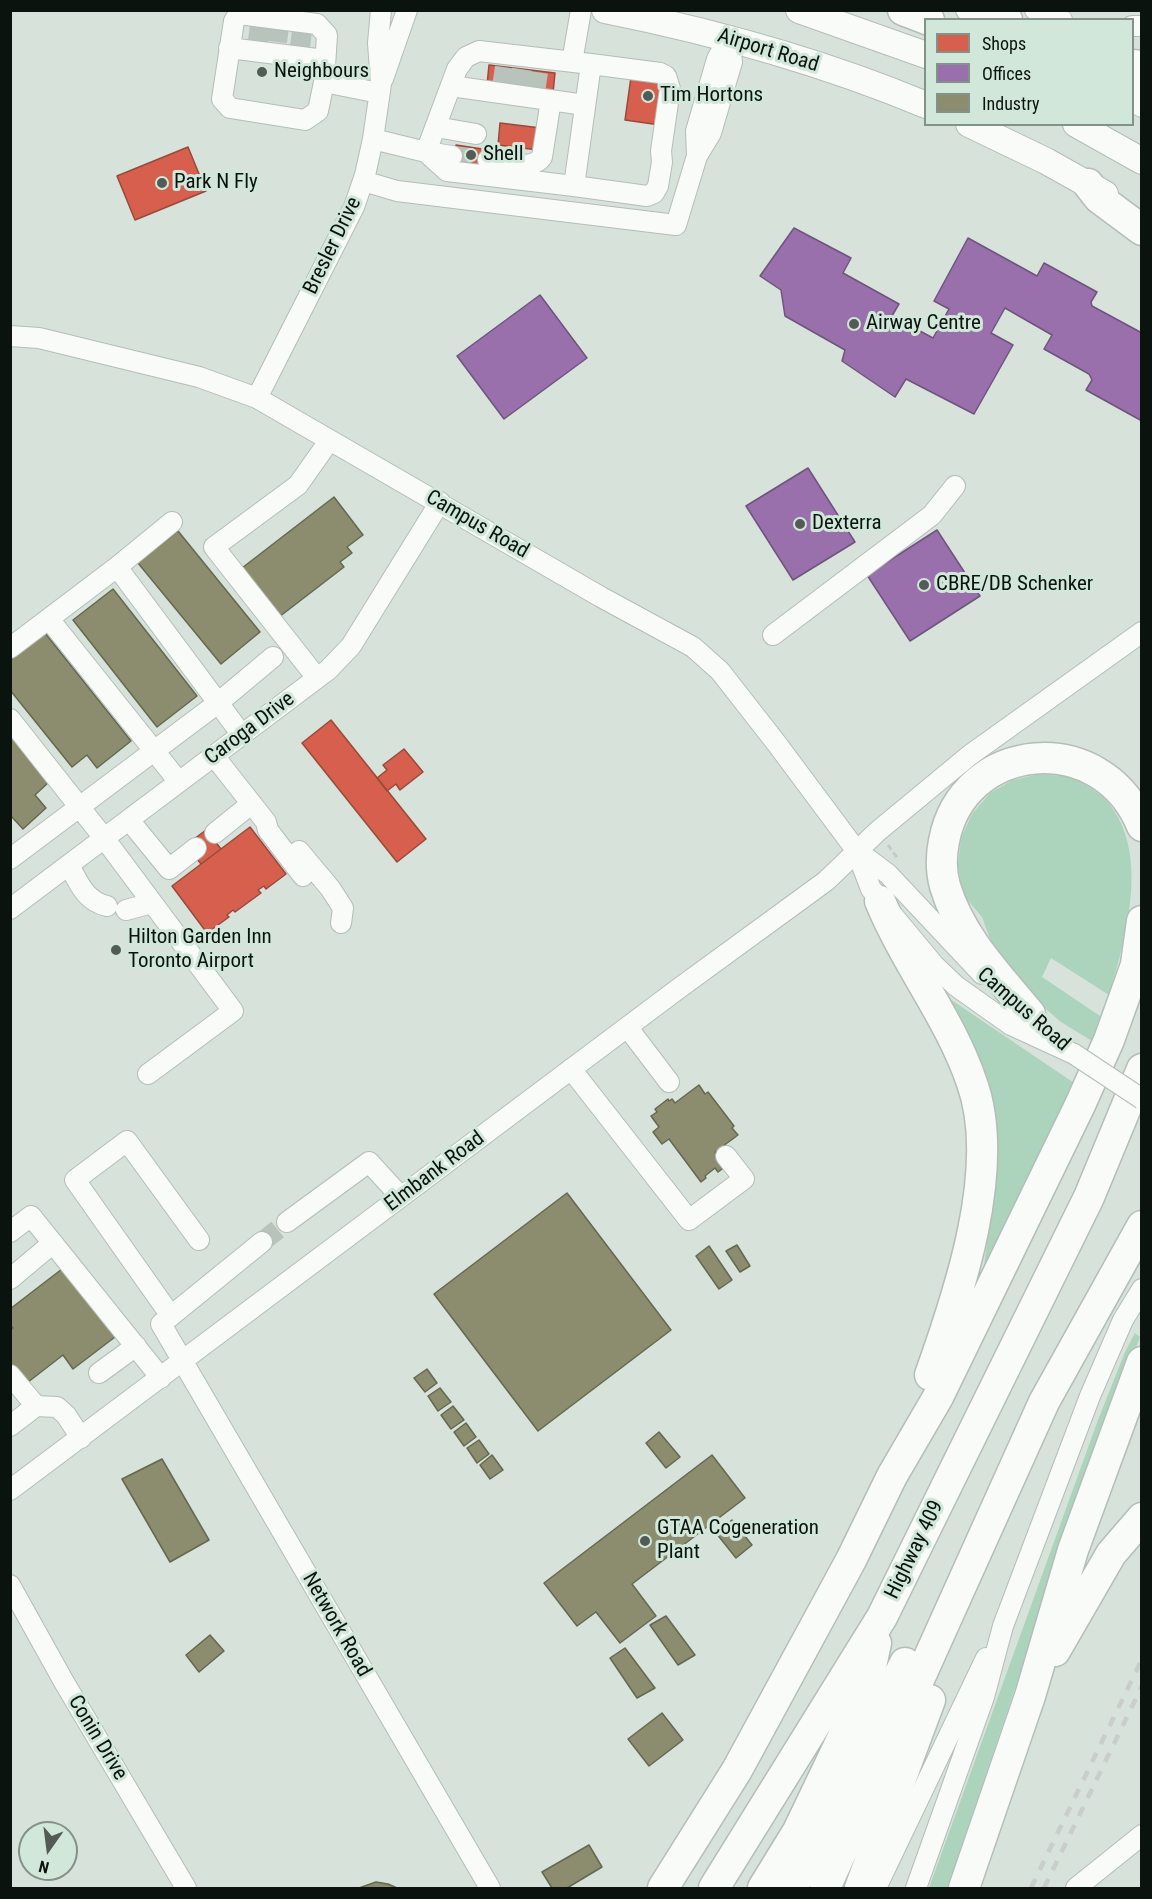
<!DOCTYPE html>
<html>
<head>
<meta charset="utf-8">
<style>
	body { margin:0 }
	#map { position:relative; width:1152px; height:1899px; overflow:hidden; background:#d6e2da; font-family:"Roboto Condensed",sans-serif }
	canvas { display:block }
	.frame { position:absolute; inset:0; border:12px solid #0b130e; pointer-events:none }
	.legend { position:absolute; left:924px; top:18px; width:210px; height:108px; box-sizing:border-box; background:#d1e7d9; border:2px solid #829288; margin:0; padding:8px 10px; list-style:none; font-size:18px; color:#0b130e }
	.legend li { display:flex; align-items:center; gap:12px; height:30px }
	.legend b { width:30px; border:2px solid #829288 }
	.north { position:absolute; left:18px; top:1821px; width:60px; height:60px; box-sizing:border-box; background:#d1e7d9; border:2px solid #829288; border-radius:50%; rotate:194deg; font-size:16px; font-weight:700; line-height:24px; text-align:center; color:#0b130e }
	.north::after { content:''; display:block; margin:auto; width:21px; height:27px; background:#525b55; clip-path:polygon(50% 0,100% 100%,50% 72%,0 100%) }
</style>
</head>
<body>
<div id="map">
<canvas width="1152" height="1899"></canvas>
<div class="frame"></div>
<ul class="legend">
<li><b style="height:16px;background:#d6604d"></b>Shops</li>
<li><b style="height:16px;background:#9970ab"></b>Offices</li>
<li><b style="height:16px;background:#8c8c6e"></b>Industry</li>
</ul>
<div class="north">N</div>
</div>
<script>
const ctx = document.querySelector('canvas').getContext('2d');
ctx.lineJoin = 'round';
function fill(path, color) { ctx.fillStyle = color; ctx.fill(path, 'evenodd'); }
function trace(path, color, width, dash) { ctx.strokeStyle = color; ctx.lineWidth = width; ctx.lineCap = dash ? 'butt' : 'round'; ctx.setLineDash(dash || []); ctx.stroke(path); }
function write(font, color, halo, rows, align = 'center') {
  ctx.font = font + ' "Roboto Condensed",sans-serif'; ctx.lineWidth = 6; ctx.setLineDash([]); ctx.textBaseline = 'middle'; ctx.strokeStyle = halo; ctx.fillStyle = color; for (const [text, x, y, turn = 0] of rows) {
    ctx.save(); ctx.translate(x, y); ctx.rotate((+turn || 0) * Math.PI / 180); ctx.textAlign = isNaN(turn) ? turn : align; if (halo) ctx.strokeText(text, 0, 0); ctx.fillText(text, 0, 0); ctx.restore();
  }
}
const green = new Path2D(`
	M1040 774C1049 775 1059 775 1067 777 1080 781 1092 788 1103 797 1152 847 1127 934 1109 995L1051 958 1042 977 1100 1016 1092 1041 1061 1022 1038 1002 993 947 982 917 965 897 962 890 958 865 961 838 972 814 990 793 1013 780Z
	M947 997 1077 1085 982 1282 997 1163 989 1082Z
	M1135 1333 1140 1337 1086 1479 947 1888H929L1098 1420 1125 1352Z`);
const shops = new Path2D(`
	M489 65 555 73 553 93 487 85Z
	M631 77 654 80 665 90 660 125 625 120Z
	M500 123 541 128 538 150 498 145Z
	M456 145 489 150 486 166 454 161Z
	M188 147 206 191 135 220 117 176Z
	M331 720 426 839 397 862 302 743Z
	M404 749 423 772 400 790 396 784 387 791 377 778 387 770 383 765Z
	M250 827 286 874 266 889 264 886 258 890 261 893 235 912 233 910 227 915 229 917 207 933 172 886Z
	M206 830 221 849 201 864 186 845Z`);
const offices = new Path2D(`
	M794 228 851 258 843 273 899 304 892 316 933 338 949 309 934 301 968 238 1037 276 1044 263 1097 292 1091 302 1092 306 1142 333V421L1086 390 1092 380 1089 374 1044 349 1052 335 1005 308 991 333 1013 345 974 414 906 379 895 397 842 361 845 350 785 316 781 290 760 276Z
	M540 295 587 358 504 419 457 356Z
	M808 468 855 542 793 580 746 506Z
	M937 530 980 596 910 641 867 575Z`);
const industry = new Path2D(`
	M334 497 363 535 347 547 352 553 340 562 344 567 279 617 242 568Z
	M178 531 260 632 221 664 138 563Z
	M113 589 197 696 157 727 73 620Z
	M45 633 131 741 97 768 87 755 72 767 10 690V660Z
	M10 734 51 780 35 795 46 808 23 829 10 815Z
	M699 1085 705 1094 708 1092 734 1126 732 1128 738 1135 715 1152 726 1166 718 1172 715 1168 705 1176 706 1178 701 1182 669 1139 662 1144 653 1132 659 1127 651 1116 657 1112 655 1109 668 1099 669 1101 672 1099 675 1103Z
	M567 1193 671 1330 538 1431 434 1294Z
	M737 1245 750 1266 740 1272 726 1251Z
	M709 1246 732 1280 719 1289 696 1256Z
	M62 1269 115 1337 73 1369 63 1355 23 1386 10 1371V1330L13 1328 10 1325V1309Z
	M427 1369 437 1383 425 1392 414 1378Z
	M440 1388 451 1402 438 1411 428 1396Z
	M453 1406 464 1420 451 1429 441 1415Z
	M466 1423 476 1437 464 1446 454 1432Z
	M659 1432 680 1457 666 1468 646 1443Z
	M479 1440 489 1454 477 1463 467 1448Z
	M492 1455 503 1470 490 1479 480 1465Z
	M712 1455 745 1498 632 1584 656 1616 620 1643 596 1612 577 1626 544 1583Z
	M162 1459 209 1540 170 1562 122 1479Z
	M732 1520 752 1545 736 1558 716 1533Z
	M666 1616 695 1655 678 1665 650 1625Z
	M210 1635 224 1651 199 1672 186 1655Z
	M625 1648 655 1688 637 1698 610 1658Z
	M662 1713 683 1740 649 1766 628 1739Z
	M589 1845 602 1867 567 1888H552L542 1872Z
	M376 1882 388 1884 397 1888H359Z`);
const minorTunnel = new Path2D(`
	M258 41 260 25
	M277 42 279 27
	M300 46 302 31
	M502 87 505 67
	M519 89 522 69
	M535 92 538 72
	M452 156 488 160
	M262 1242 287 1222`);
const path = new Path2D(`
	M888 845 898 859`);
const minor = new Path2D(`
	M966 10 987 20
	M1035 10 1062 20
	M239 14 317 24 327 35 324 82 318 111 305 120 230 108 222 99 234 21Z
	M1132 26H1142
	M229 48 325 60
	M572 62 581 10
	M383 79 407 10
	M324 82 379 93
	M1132 84 1142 89
	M451 86 585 105
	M1132 102 1142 107
	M436 127 476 134
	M373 139 426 152 447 171 574 186 591 64 479 51 466 57 457 69 426 152 452 156
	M697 156 696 131 717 59 729 38
	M488 160C504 162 531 172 542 157L551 100
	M363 181 397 191 676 225 697 156 711 133 732 62 729 38
	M574 186 647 196 654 193 658 186 662 162 661 151 670 89 666 76 660 73 591 64
	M10 336 39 338 199 377 257 398 601 597 693 647 720 671 777 744 856 850 871 889 934 965 956 986 1011 1025 1074 1054
	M257 398 354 207 365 175 373 139 381 84 378 43 381 10
	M117 567 242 735
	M49 619 179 782
	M773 635 932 515 955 486
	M10 648 117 567 172 522
	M317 678 214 547 298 485 329 441
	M10 719 104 838 233 1011 148 1074
	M214 756 266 822 268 830 303 876
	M129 820 169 869 196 848
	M215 833 251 804
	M856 850 888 874 982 974
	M299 851 330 888 343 908 341 923
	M10 859 218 703 273 657
	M69 865C79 883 85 901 107 906
	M10 909 328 670 351 646 440 502
	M126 910 152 903
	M628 1028 669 1082
	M571 1069 689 1220 744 1179 726 1156
	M287 1222 369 1162 401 1197
	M10 1232 31 1216 161 1378
	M262 1242 161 1324 490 1888
	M10 1279 53 1243
	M171 1316 75 1180 127 1141 199 1240
	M99 1373 136 1346
	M10 1375 36 1406 10 1426
	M36 1406 57 1407 66 1415 81 1438
	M10 1490 678 989 826 881 878 831 970 755 1142 632
	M10 1585 64 1682 186 1888
	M876 1888 986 1658
	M916 1888 984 1697 1003 1626 1090 1396 1123 1320 1142 1289
	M1076 1888 1142 1835`);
const major = new Path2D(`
	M605 10C715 32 823 62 926 105
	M799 10 926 55
	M969 124 1046 161 1105 194
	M1076 124 1142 161`);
const highway = new Path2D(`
	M903 10 929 20
	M995 10 1007 20
	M1132 65 1142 66
	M1088 184 1099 198 1142 230
	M880 901C906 964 950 1018 972 1083 1002 1167 959 1294 930 1375
	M1136 964 1142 921
	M1030 1014C998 975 960 937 945 886 941 872 941 856 944 841 963 740 1102 727 1142 826
	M1055 1651 1111 1554 1142 1518
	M663 1888 737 1770 851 1560 892 1476 938 1397 1080 1105 1109 1040 1142 948
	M714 1888 882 1617 1089 1197 1142 1069
	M763 1888 798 1831 866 1689 876 1643
	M792 1888 905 1663
	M825 1888 1044 1402 1142 1226
	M860 1888 930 1700
	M964 1888 1030 1696 1073 1550 1142 1362`);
const rail = new Path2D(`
	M1031 1888 1142 1659
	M1044 1888 1142 1686`);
const minorBridge = new Path2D(`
	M1074 1054 1142 1099`);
const markers = [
	[262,72,6,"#525b55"],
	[648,96,6,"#525b55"],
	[471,155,6,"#525b55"],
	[162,183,6,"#525b55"],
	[854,324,6,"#525b55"],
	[800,524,6,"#525b55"],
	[924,585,6,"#525b55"],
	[116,950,6,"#525b55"],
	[645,1541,6,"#525b55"]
];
const streetNames = [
	["Airport Road",768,51,17],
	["Bresler Drive",333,246,-64],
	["Campus Road",477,525,30],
	["Caroga Drive",250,729,-37],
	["Campus Road",1023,1010,41],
	["Elmbank Road",435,1172,-37],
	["Highway 409",915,1550,-64],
	["Network Road",336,1625,60],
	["Conin Drive",97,1738,59]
];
const poiNames = [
	["Neighbours",274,72],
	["Tim Hortons",660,96],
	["Shell",483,155],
	["Park N Fly",174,183],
	["Airway Centre",866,324],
	["Dexterra",812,524],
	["CBRE/DB Schenker",936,585],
	["Hilton Garden Inn",128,938],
	["Toronto Airport",128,962],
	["GTAA Cogeneration",657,1529],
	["Plant",657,1553]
];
fill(green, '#acd3bb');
fill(shops, '#d6604d');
trace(shops, '#99493a', 1.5);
fill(offices, '#9970ab');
trace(offices, '#6e547c', 1.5);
fill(industry, '#8c8c6e');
trace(industry, '#656851', 1.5);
trace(minorTunnel, '#b8c3bb', 20, [20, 10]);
trace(minor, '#b4bdb7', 22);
trace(major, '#b4bdb7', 28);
trace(highway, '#b4bdb7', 33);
trace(path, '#c7cac8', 3, [6, 3]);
trace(minor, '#f9fbf9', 20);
trace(major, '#f9fbf9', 26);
trace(highway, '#f9fbf9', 30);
trace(rail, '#c9cdcb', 4.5, [10, 10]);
trace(minorBridge, '#b4bdb7', 22, []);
trace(minorBridge, '#f9fbf9', 20);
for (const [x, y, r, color] of markers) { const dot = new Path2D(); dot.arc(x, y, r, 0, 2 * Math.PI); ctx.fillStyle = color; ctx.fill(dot); trace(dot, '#d1e7d9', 2); }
write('21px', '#0b130e', '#d1e7d9', streetNames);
write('21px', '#0b130e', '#d1e7d9', poiNames, 'left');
</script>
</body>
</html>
